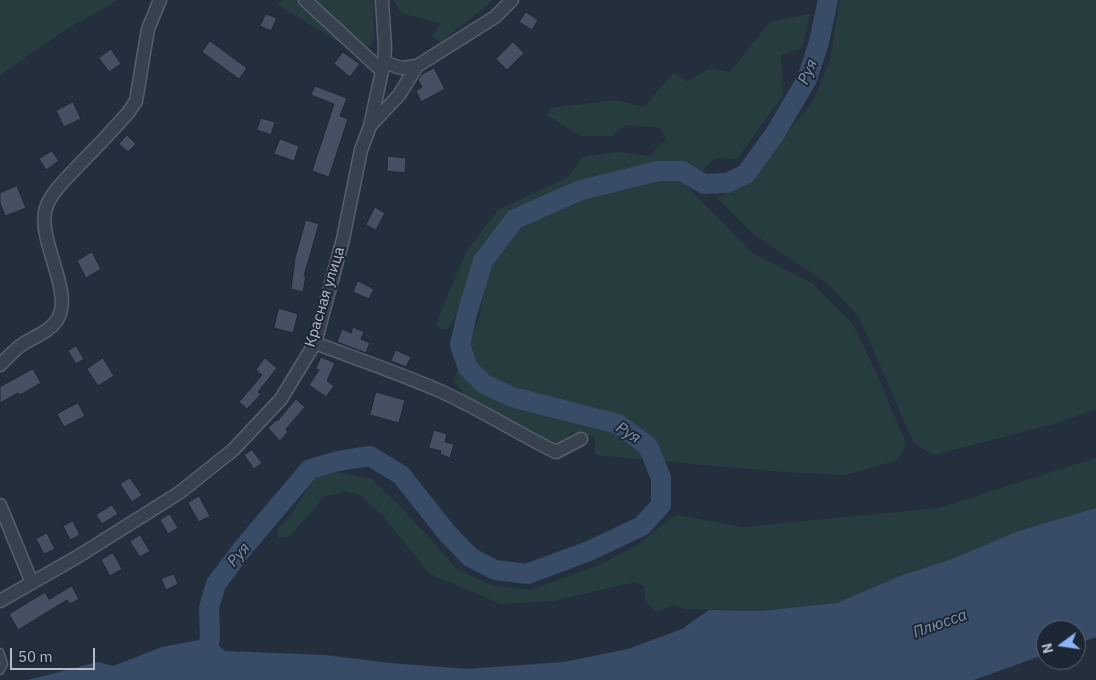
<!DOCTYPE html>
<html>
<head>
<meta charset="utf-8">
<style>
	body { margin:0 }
	#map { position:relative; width:1096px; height:680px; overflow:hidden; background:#242f3e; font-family:"IBM Plex Sans",sans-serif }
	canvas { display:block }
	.north { position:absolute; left:1036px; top:620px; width:50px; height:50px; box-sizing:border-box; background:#1d2633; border:1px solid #59626f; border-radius:50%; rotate:256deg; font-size:14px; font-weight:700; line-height:20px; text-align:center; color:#b4bcc9 }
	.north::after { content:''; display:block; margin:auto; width:18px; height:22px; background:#8ab4f8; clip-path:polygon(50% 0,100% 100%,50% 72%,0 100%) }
	.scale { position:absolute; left:10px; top:648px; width:85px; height:22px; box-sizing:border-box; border:2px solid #b4bcc9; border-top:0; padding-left:6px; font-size:15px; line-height:18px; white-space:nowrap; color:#b4bcc9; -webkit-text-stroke:4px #1d2633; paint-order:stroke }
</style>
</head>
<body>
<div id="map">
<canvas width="1096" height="680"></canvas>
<div class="north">N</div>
<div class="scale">50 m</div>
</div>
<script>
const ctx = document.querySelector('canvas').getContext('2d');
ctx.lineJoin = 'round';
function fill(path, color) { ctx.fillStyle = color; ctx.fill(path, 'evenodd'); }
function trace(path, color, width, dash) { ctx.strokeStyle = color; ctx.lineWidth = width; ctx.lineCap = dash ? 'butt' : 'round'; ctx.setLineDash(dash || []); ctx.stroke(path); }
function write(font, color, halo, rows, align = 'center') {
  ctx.font = font + ' "IBM Plex Sans",sans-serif'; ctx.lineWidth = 4; ctx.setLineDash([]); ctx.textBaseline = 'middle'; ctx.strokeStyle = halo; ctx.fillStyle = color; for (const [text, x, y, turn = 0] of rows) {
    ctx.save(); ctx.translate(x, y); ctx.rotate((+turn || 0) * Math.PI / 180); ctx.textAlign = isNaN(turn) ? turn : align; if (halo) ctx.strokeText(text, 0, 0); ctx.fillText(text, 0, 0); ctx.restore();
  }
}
const green = new Path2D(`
	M0 0H118L65 30 0 75Z
	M283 0H373L374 40 368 48 347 47 278 5Z
	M394 0H493L441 42 432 36 441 23 401 13Z
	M840 0H1096V409L1057 423 934 455 914 444 859 317 828 284 752 233 717 198 745 185 812 103 830 60Z
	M810 14 802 48 781 55 783 95 737 159 715 158 687 186 752 253 812 283 853 324 879 379 906 444 898 460 845 475 782 472 596 455 594 437 572 432 562 445 529 433 472 403 453 381 479 319 487 277H476L464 296 449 328 442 330 436 324 466 252 498 210 568 177 583 157 617 152 650 156 666 139 660 128 626 125 612 136H581L547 115 550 108 616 100 644 107 673 73 687 81 709 69 730 72 770 22Z
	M1096 458V508L1018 531 952 559 900 576 837 603 759 611 684 609 675 605 656 612 645 600 644 586 635 582 553 601 501 604 430 574 383 516 360 495 346 491 324 497 289 537 279 538 277 529 290 516 316 477 336 472 372 479 403 509 458 570 494 586 531 590 599 565 636 546 675 515 743 527 939 508Z`);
const water = new Path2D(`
	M1096 508V637L1076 644V630H1046V654L974 680H28L98 662 113 666 162 647 210 638 225 651 325 655 389 663 467 669 564 662 628 649 682 629 709 610 759 611 837 603 900 576 952 559 1018 531Z`);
const river = new Path2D(`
	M200 680 210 638 209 608 216 584 243 548 310 469 338 461 370 456 401 475 447 533 470 557 495 570 527 574 589 551 642 526 661 505V478L648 446 618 424 512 397 484 384 468 368 460 345 467 314 483 261 515 219 581 190 658 171H682L704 184 727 183 746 174 776 132 807 79 819 42 828 0`);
const building = new Path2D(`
	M526 12 538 20 532 30 519 22Z
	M266 14 277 18 271 31 260 26Z
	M210 41 247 68 239 79 202 52Z
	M513 42 524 53 507 70 496 59Z
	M111 49 121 64 109 72 99 58Z
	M343 52 360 64 350 77 334 64Z
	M434 68 445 89 421 102 416 91 422 87 418 80 421 75Z
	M315 86 347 98 340 116 348 119 329 177 312 171 334 104 311 95Z
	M73 102 81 119 64 127 56 111Z
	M261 118 275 122 271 135 257 130Z
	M127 135 136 144 128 152 119 144Z
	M280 139 299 146 294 161 274 154Z
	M52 151 59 161 46 170 39 159Z
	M388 156 406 158 405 173 387 171Z
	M17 186 26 208 5 216 0 203V193Z
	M375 207 385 213 376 230 366 225Z
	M306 220 319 224 304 276H306L303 292 291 289 295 258Z
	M92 252 101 269 86 278 77 261Z
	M358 281 374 289 369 299 353 292Z
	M279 308 298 314 293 333 274 328Z
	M353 327 364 332 361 339 370 343 366 353 337 342 342 329 351 333Z
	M76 346 84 359 76 364 68 351Z
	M396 350 411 357 406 367 391 361Z
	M321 357 335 363 327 381 334 386 326 397 309 385 319 370 316 369Z
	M103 358 114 376 98 386 87 369Z
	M265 358 277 368 258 392 261 394 247 409 239 402 262 375 256 370Z
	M33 369 41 383 20 395 18 393 0 403V387Z
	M376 392 405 400 399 423 370 415Z
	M296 399 305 407 286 429 288 432 280 441 268 428 276 420 277 421Z
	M78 403 85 416 64 427 57 414Z
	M434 430 447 434 445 442 454 444 450 458 440 454 441 451 429 448Z
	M252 450 262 463 254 469 244 455Z
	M130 478 142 495 132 502 120 484Z
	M199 496 210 516 199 522 188 503Z
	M112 505 118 514 102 524 96 515Z
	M170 514 178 528 168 534 160 520Z
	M73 521 80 535 70 540 63 526Z
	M47 533 55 549 44 554 36 539Z
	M140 535 150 551 140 557 130 542Z
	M113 553 122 569 110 576 101 560Z
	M174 574 178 584 166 590 161 579Z
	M72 586 79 599 70 604 67 600 18 630 9 614 45 592 49 599Z`);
const lane = new Path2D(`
	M0 652 4 664 0 671`);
const street = new Path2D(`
	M305 0 381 70
	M384 62 401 68 417 66
	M370 126 384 62 385 48 382 0
	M315 343C357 359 399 373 440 391 480 409 517 433 556 452L581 439
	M0 365C7 358 15 349 23 344 35 336 48 333 57 320 75 293 36 239 46 208 51 192 67 178 78 166 95 149 112 131 128 113L136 101 148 29 160 0
	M0 505 32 583
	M0 601 77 557 179 493 233 450 281 399 315 343 343 239 361 150 370 126 399 95 417 66 495 17 512 0`);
const streetNames = [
	["Красная улица",325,297,-73]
];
const waterNames = [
	["Руя",808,72,-67],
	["Руя",628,433,32],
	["Руя",239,555,-50],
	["Плюсса",940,624,-20]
];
fill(green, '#263c3f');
fill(water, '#394c67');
trace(river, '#394c67', 20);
fill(building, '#455162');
trace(building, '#1f2835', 1);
trace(lane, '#565f6c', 9);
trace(street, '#565f6c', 15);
trace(lane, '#38414e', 6);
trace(street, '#38414e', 12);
write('15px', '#b4bcc9', '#1d2633', streetNames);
write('italic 16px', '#7c92b1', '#1d2633', waterNames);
</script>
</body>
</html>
